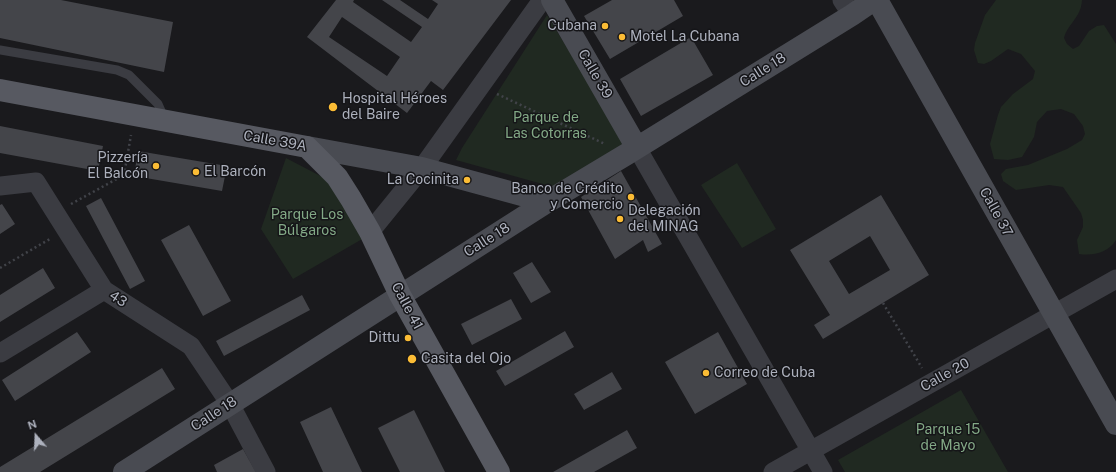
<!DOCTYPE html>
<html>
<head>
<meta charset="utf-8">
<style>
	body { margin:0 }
	#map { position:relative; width:1116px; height:472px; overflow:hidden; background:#1a1a1d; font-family:"Public Sans",sans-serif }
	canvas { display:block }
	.north { position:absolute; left:16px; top:416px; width:40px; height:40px; -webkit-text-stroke:3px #151518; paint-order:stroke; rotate:341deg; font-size:11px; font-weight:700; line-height:16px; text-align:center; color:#adb1bd }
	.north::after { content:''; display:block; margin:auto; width:14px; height:18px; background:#adb1bd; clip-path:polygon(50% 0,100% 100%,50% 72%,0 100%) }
</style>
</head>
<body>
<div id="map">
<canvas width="1116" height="472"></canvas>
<div class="north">N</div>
</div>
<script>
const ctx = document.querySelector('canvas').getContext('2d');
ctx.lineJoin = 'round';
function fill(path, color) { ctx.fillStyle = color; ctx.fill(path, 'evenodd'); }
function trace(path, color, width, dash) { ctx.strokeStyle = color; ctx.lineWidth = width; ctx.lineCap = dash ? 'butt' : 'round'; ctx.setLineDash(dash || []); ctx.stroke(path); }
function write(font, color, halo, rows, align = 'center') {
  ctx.font = font + ' "Public Sans",sans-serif'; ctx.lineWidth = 3; ctx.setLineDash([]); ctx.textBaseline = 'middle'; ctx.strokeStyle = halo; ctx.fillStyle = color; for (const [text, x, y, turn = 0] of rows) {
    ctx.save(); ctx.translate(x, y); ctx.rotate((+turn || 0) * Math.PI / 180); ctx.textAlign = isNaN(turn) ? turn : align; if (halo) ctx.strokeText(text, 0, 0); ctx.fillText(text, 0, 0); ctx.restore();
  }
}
const green = new Path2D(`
	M996 0H1082C1081 18 1068 23 1064 38L1067 44 1073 49 1079 46 1089 31 1097 26 1104 25 1116 44V240C1108 253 1093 256 1079 254L1077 240 1083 227V220L1081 213 1063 187 1049 185 1016 190 1003 181 1001 174 1006 169 1028 165 1067 149 1082 140 1085 134 1083 126 1074 114 1061 109 1047 111 1037 122 1034 137 1022 157 1008 160 994 159 990 144 998 115 1001 107 1013 94 1033 79 1035 71 1021 54 1008 49 991 61 984 64 978 63 974 50 975 43 985 15Z
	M547 15 625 143 557 188 456 160 462 148Z
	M286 158 330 181 364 238 293 279 261 229Z
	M737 163 776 229 742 248 701 185Z
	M961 390 1008 472H845L838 460Z`);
const building = new Path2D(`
	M0 0H61L173 22 164 72 0 38Z
	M336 0H354L353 2 411 42 422 27 382 0H400L428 19 438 4 432 0H511L443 90 431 81 407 113 307 37ZM342 17 400 57 387 76 329 37Z
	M612 0H674L683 16 610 59 584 16Z
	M691 37 713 75 641 116 620 79Z
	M0 126 103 146 98 171 0 153Z
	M138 151 227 166 222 191 134 176Z
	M621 171 662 244 648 252 643 240 615 259 581 197Z
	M881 195 929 275 823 339 814 325 830 315 790 250ZM870 236 890 270 849 294 829 261Z
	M101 198 145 281 130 289 86 206Z
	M2 204 15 224 0 234V205Z
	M189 225 231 301 203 316 161 240Z
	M532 262 551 292 531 303 513 273Z
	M43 268 55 288 0 322V295Z
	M302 295 310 310 224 356 216 341Z
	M511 299 522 319 472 345 461 324Z
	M565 331 574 347 505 386 496 371Z
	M77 332 91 352 15 401 2 380Z
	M718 332 747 384 695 414 665 362Z
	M162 368 175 389 40 472H0V467Z
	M612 372 622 389 584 410 574 394Z
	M331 407 362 472H323L300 422Z
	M414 410 445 472H400L378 428Z
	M627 430 637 448 594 472H553Z
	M243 449 256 472H217L214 465Z`);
const path = new Path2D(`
	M497 94 605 144
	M71 204 124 175 131 135
	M0 268 50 239
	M883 303 922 368`);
const lane = new Path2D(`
	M0 50 117 70 129 75 158 104 162 113 163 120`);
const street = new Path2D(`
	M842 0 852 15
	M637 148 823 472
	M0 186 36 182 104 290 191 346 230 404 266 472
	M370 232 422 168 542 0
	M0 353 104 290
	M773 472 1116 279`);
const secondary = new Path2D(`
	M552 0 637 148
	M877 0 1116 424
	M307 147 422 168 547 202
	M124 472 547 202 627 154 852 15 874 0`);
const primary = new Path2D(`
	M0 90 307 147 337 177 351 199 370 232 400 295 499 472`);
const markers = [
	[605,26,4,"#fbbc35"],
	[622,37,4,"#fbbc35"],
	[333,107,5,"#fbbc35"],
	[156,166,4,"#fbbc35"],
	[196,172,4,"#fbbc35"],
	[467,180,4,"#fbbc35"],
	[631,197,4,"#fbbc35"],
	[620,219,4,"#fbbc35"],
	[408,338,4,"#fbbc35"],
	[412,359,5,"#fbbc35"],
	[706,373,4,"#fbbc35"]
];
const poiNames = [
	["Cubana",597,26,"right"],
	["Motel La Cubana",630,37],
	["Hospital Héroes",342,99],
	["del Baire",342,115],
	["Pizzería",148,158,"right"],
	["El Balcón",148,174,"right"],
	["El Barcón",204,172],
	["La Cocinita",459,180,"right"],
	["Banco de Crédito",623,189,"right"],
	["y Comercio",623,205,"right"],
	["Delegación",628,211],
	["del MINAG",628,227],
	["Dittu",400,338,"right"],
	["Casita del Ojo",421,359],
	["Correo de Cuba",714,373]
];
const streetNames = [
	["Calle 18",763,70,-32],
	["Calle 39",595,74,60],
	["Calle 39A",275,141,10],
	["Calle 37",996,212,61],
	["Calle 18",487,240,-32],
	["43",118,299,33],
	["Calle 41",407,306,62],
	["Calle 20",945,375,-29],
	["Calle 18",214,414,-33]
];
const parkNames = [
	["Parque de",546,118],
	["Las Cotorras",546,134],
	["Parque Los",307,215],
	["Búlgaros",307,231],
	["Parque 15",948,430],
	["de Mayo",948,446]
];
fill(green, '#202921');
fill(building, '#44454a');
trace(path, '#414349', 2.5, [2, 3]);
trace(lane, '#3b3c42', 9);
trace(street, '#3b3c42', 19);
trace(secondary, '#494b52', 22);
trace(primary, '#575961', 22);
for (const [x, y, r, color] of markers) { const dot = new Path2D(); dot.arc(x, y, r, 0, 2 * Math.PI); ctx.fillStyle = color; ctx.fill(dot); trace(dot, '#151518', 1.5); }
write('14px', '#adb1bd', '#151518', poiNames, 'left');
write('14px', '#adb1bd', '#151518', streetNames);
write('14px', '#83a986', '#151518', parkNames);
</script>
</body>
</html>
